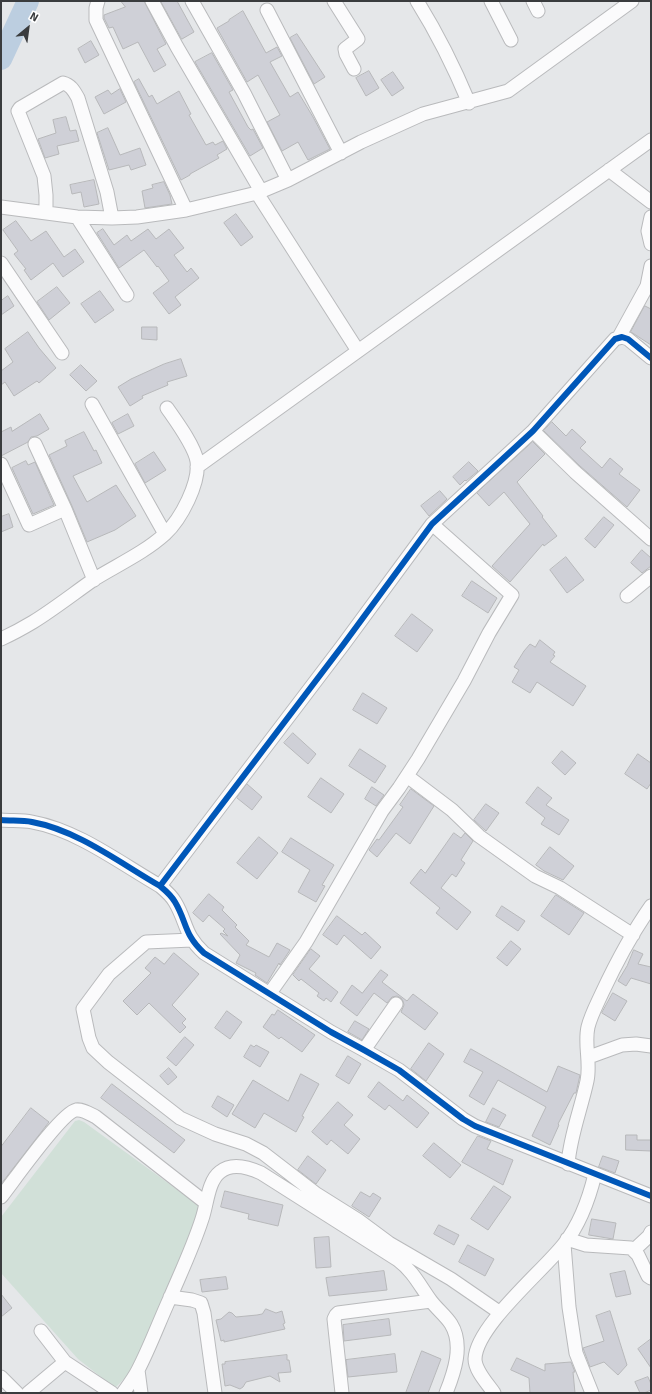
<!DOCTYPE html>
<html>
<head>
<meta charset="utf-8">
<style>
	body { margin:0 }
	#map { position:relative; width:652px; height:1394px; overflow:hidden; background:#e5e7e9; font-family:Signika,sans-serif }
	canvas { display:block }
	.frame { position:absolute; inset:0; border:2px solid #3a3c3e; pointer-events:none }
	.north { position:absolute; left:8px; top:8px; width:40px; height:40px; -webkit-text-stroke:3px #fff; paint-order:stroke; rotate:29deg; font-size:11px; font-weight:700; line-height:16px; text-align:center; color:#3a3c3e }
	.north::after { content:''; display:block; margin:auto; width:14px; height:18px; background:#3a3c3e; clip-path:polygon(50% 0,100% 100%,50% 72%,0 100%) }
</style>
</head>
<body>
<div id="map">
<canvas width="652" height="1394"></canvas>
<div class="frame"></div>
<div class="north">N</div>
</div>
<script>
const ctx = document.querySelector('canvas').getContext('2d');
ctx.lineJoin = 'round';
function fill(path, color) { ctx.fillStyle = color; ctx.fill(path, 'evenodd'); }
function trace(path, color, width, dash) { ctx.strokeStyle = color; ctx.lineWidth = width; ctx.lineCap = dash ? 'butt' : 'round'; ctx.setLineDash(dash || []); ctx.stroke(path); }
const green = new Path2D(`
	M79 1120 84 1122 197 1204 200 1209 186 1250 129 1374 115 1388 78 1359 1 1273V1217L75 1121Z`);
const river = new Path2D(`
	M1 59 28 1`);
const building = new Path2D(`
	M121 1H144L166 44 157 49 166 65 154 72 138 42 123 49 113 27 109 28 104 18V15L125 7Z
	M161 1H177L194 32 182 39Z
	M243 11 266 53 277 47 282 56 270 62 290 97 298 92 313 117 330 149 308 160 298 142 282 151 267 122 280 115 258 75 247 82 217 28 229 21V20Z
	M297 34 325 77 314 84 290 38Z
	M91 41 99 55 85 63 78 49Z
	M212 53 233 90 229 92 248 127 251 130 253 129 263 148 250 156 195 62Z
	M369 71 379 88 366 96 356 78Z
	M393 72 404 88 392 96 381 80Z
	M139 79 149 97 152 95 157 104 179 91 191 114 189 115 206 145 213 142 215 145 223 141 227 149 217 155 219 158 190 174V175L181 180 134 82Z
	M120 89 126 102 104 114 95 97 108 90 111 94Z
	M66 117 70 131 76 130 79 141 57 146 59 154 45 158 38 139 56 133 53 120Z
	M108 128 120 155 140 148 146 165 131 170 129 165 109 170 97 133Z
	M94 180 99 204 84 207 81 192 72 194 70 185Z
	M164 182 170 195 172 204 145 208 142 191 153 188 152 185Z
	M236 214 253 237 241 246 224 223Z
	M16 221 31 241 46 231 64 257 75 249 84 262 63 277 53 263 31 280 24 270 26 269 14 254 18 251 3 230Z
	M103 229 114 245 127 235 131 241 148 229 156 239 169 229 184 248 174 255 187 272 191 268 199 278 175 297 181 305 169 314 153 293 169 281 158 266 157 267 144 250 119 268 97 233Z
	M57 287 70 303 49 320 37 302Z
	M100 291 114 310 95 323 81 304Z
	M8 296 14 306 1 315V301Z
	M645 306 651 309V345L631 332Z
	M142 327H157V340L142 339Z
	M28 332 39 348 56 368 39 383 37 381 14 396 5 382 1 385V371L13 362 5 349Z
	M181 359 187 376 167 382 168 385 142 396 143 398 130 406 118 387 131 379 164 364Z
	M81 365 97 381 86 391 70 375Z
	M40 414 49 429 37 436 31 437 28 442 1 456V432L11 427 12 431Z
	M128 414 134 426 118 434 112 423Z
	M552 422 566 436 572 429 586 442 580 448 602 468 610 458 623 469 619 474 640 490 627 507 580 466 544 431Z
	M84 432 94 451 96 450 102 463 73 476 87 502 116 485 136 516 115 530 87 542 72 506 49 455 67 446 65 441Z
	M533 442 545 454 517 482 543 516 542 517 557 536 544 546 543 544 510 582 492 566 530 524 504 492 489 506 477 493Z
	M154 452 166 470 145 483 135 464Z
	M26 461 28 465 35 462 54 505 33 514 12 468Z
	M469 462 478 471 466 481 465 480 460 485 453 477Z
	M440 491 447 499 429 516 421 506Z
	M9 514 13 527 1 532V517Z
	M604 517 614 525 595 548 585 539Z
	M642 550 651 558V566L642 573 631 563Z
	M566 557 584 580 567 593 550 570Z
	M472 581 497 598 488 613 462 596Z
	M412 614 433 630 417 652 395 636Z
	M540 640 555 652 553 655 555 656 550 662 586 686 573 706 537 682 530 693 512 682 519 670 514 667 524 651 530 644 535 647Z
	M363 693 387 708 377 724 353 710Z
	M293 733 316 754 308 764 284 743Z
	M360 749 386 766 375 783 349 766Z
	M562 751 576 763 565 775 552 763Z
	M638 754 651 763V783L647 789 625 774Z
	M321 778 344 794 331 813 308 797Z
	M247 784 262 797 252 810 237 798Z
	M372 787 384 795 376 806 365 799Z
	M538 787 552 798 546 805 569 820 559 835 541 824 545 818 526 803Z
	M411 789 434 806 410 844 396 833 377 857 369 850 377 839 379 840 403 807 400 805Z
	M486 804 499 813 486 831 474 820Z
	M454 833 461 838 465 833 473 841 461 860 465 863 456 877 452 874 441 888 471 912 457 930 436 913 440 908 410 883 421 869 425 873Z
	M259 837 278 853 257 879 237 863Z
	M291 838 334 865 322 885 325 886 316 902 298 892 310 870 282 852Z
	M550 847 574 866 563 880 544 871 536 865Z
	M209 894 224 907 222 910 237 925 235 927 249 941 246 945 269 957 277 943 290 950 280 965 279 963 267 983 255 975 256 973 236 963 240 955 220 934 221 933 228 936 223 931 225 929 209 915 203 922 193 913Z
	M556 895 584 913 569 935 541 916Z
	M502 906 525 921 518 931 496 916Z
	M337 916 362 935 365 932 381 947 371 959 344 935 337 945 323 935Z
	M511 941 521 949 507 966 497 958Z
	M311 949 320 956 309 969 338 992 331 1002 326 998 324 1001 317 996 319 993 301 979 299 981 293 975Z
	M634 950 643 954 638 964 651 967V984L631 978 626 986 618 981 627 966Z
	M174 953 199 974 172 1005 186 1019 182 1023 186 1027 180 1033 149 1003 137 1015 123 1001 151 973 145 968 155 957 164 964Z
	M381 970 388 975 382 982 407 1001 413 994 438 1013 425 1030 401 1012 404 1005 403 1001 401 998 397 996 392 997 387 1003 374 993 357 1016 340 1003 352 985 362 993Z
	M613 993 627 1001 615 1021 602 1013Z
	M278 1010 315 1035 302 1052 281 1037 279 1039 263 1027 272 1014 274 1015Z
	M227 1011 242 1022 230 1039 215 1028Z
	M355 1021 369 1029 362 1040 348 1032Z
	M185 1037 194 1045 176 1066 167 1058Z
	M429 1043 444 1054 426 1081 411 1069Z
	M251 1045 254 1047 256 1045 269 1052 260 1067 244 1057Z
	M471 1049 547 1092 558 1066 580 1075 576 1093H574L558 1124 559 1125 550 1145 532 1136 546 1107 498 1080 484 1105 469 1096 483 1072 464 1062Z
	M348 1056 361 1064 349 1084 336 1076Z
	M169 1068 177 1077 168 1085 160 1076Z
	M301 1074 319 1084 302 1116 304 1117 296 1132 264 1113 255 1128 232 1114 253 1080 288 1101Z
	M379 1082 403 1101 407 1095 429 1113 417 1128 389 1105 385 1110 368 1097Z
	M112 1084 185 1140 174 1153 101 1098Z
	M218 1096 234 1105 227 1117 212 1107Z
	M338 1102 353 1115 344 1125 360 1139 348 1154 331 1140 327 1145 312 1132Z
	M31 1108 49 1122 1 1184V1147Z
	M493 1108 506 1115 499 1127 486 1122Z
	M626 1135H637V1140H651V1151L626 1150Z
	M478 1136 491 1141 487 1149 513 1160 503 1185 462 1162Z
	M434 1143 461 1165 450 1178 423 1156Z
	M308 1156 326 1170 316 1184 298 1170Z
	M603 1156 619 1161 615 1173 599 1167Z
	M494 1186 511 1197 488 1230 471 1219Z
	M225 1191 283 1205 278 1226 248 1219 249 1214 221 1207Z
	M361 1192 370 1197 373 1193 381 1198 369 1217 352 1206Z
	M592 1219 616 1223 613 1239 589 1235Z
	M439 1225 459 1235 454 1245 434 1234Z
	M329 1237 331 1267 316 1268 314 1238Z
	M468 1245 494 1259 485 1276 459 1262Z
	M384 1271 387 1290 329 1296 326 1278Z
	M625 1271 631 1294 616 1297 610 1274Z
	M226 1277 228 1289 202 1292 200 1280Z
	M1 1294 12 1308 1 1317Z
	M266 1309 276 1313 282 1311 285 1323 283 1324 285 1329 224 1342V1340L221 1341 216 1320 221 1319 229 1312 232 1313 236 1317 257 1315 262 1314Z
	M610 1311 627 1365 618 1375 604 1362 590 1367 583 1348 604 1341 596 1316Z
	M389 1319 391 1335 344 1341 343 1325Z
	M651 1339V1368L638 1349Z
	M422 1351 441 1359 428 1393H406Z
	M395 1354 397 1372 348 1377 346 1360Z
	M287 1355V1360H289L291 1372 278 1373 280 1382 270 1376 246 1382 243 1387 240 1389 230 1385 225 1386 222 1364H225V1362Z
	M517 1358 545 1371V1364L571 1362 575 1372H573L575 1393H530L529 1378 511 1370Z
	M648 1377 651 1384V1390L644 1393H640L635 1382Z`);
const minor = new Path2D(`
	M98 1 96 8V20L186 210
	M152 1 177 47 261 191
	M192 1 244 93 288 180
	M334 1 358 39 345 49 346 54 354 69
	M417 1C437 33 454 67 469 103
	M491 1 511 40
	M533 1 538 11
	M267 10 341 153
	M609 170 651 202
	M257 193 358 351
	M1 207 77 217 112 218 137 217 186 210 257 193 288 180 361 142 423 114 508 91 632 1
	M46 213V195L44 176 18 111 20 108 63 83C71 85 74 91 78 98L107 192 112 218
	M77 217 127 295
	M651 217 648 231 651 244
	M1 263 62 353
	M619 337 647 286 651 266
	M92 404 165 534
	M533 431 575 472 651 539
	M35 444 65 509 94 580
	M1 464 29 525 65 509
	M197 467 651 140
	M627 596 651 576
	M1 639C12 634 23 628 33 622 54 609 73 594 93 580 117 565 144 553 165 534 181 519 200 483 197 461 194 445 176 421 167 408
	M407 776 452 810 479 836 535 876 560 888 633 935
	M1 820C11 821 22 820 32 822 77 830 120 863 160 886 166 891 171 895 175 902 187 922 184 935 204 953L331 1032 364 1050 399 1070 463 1119 475 1126 651 1196
	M160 886 343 645 432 524 533 431 615 339 622 337 628 339 651 358
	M192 940 146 942 109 974 83 1009 89 1038 93 1048 108 1062 180 1118 215 1134 246 1144 263 1153 315 1193 358 1220 389 1243 451 1279 499 1312
	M270 993 306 942 382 811 399 788 418 759 464 681 489 633 512 595 432 524
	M364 1050 396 1004
	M589 1057 622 1045 636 1044 651 1046
	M568 1164C570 1136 581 1109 587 1081 591 1063 584 1044 588 1027 591 1015 597 1004 602 993 616 963 632 933 651 906
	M1 1197C13 1182 61 1113 76 1110 83 1109 90 1114 96 1117L206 1203
	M567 1239 586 1245 631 1248 638 1255 648 1276 651 1278
	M564 1244 569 1307 576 1353 592 1393
	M634 1250 649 1236 651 1232
	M170 1297 192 1300 201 1303 204 1313 215 1393
	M41 1331 65 1362 112 1393
	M138 1370 141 1393
	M1 1377 17 1393
	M28 1393 65 1362
	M123 1393C128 1386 134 1378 138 1370 150 1347 159 1322 170 1298 181 1272 193 1247 202 1219 207 1205 208 1181 220 1172 232 1162 248 1167 261 1173L398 1260C413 1271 420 1286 431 1301 437 1309 446 1316 451 1324 464 1345 454 1373 446 1393
	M342 1393 334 1319 336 1315 338 1313 431 1301
	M494 1393C488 1384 475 1371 475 1359 476 1326 543 1271 564 1244 580 1224 589 1199 595 1174`);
const cycleway = new Path2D(`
	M1 820C11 821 22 820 32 822 77 830 120 863 160 886 166 891 171 895 175 902 187 922 184 935 204 953L331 1032 364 1050 399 1070 463 1119 475 1126 651 1196
	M160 886 343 645 432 524 533 431 615 339 622 337 628 339 651 358`);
fill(green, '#d1e0d8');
trace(river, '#bccee0', 22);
fill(building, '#cfd0d7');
trace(building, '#b7b8ba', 1);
trace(minor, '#b9babc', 15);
trace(minor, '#fbfbfc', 13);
trace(cycleway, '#0057b8', 6);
</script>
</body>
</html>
